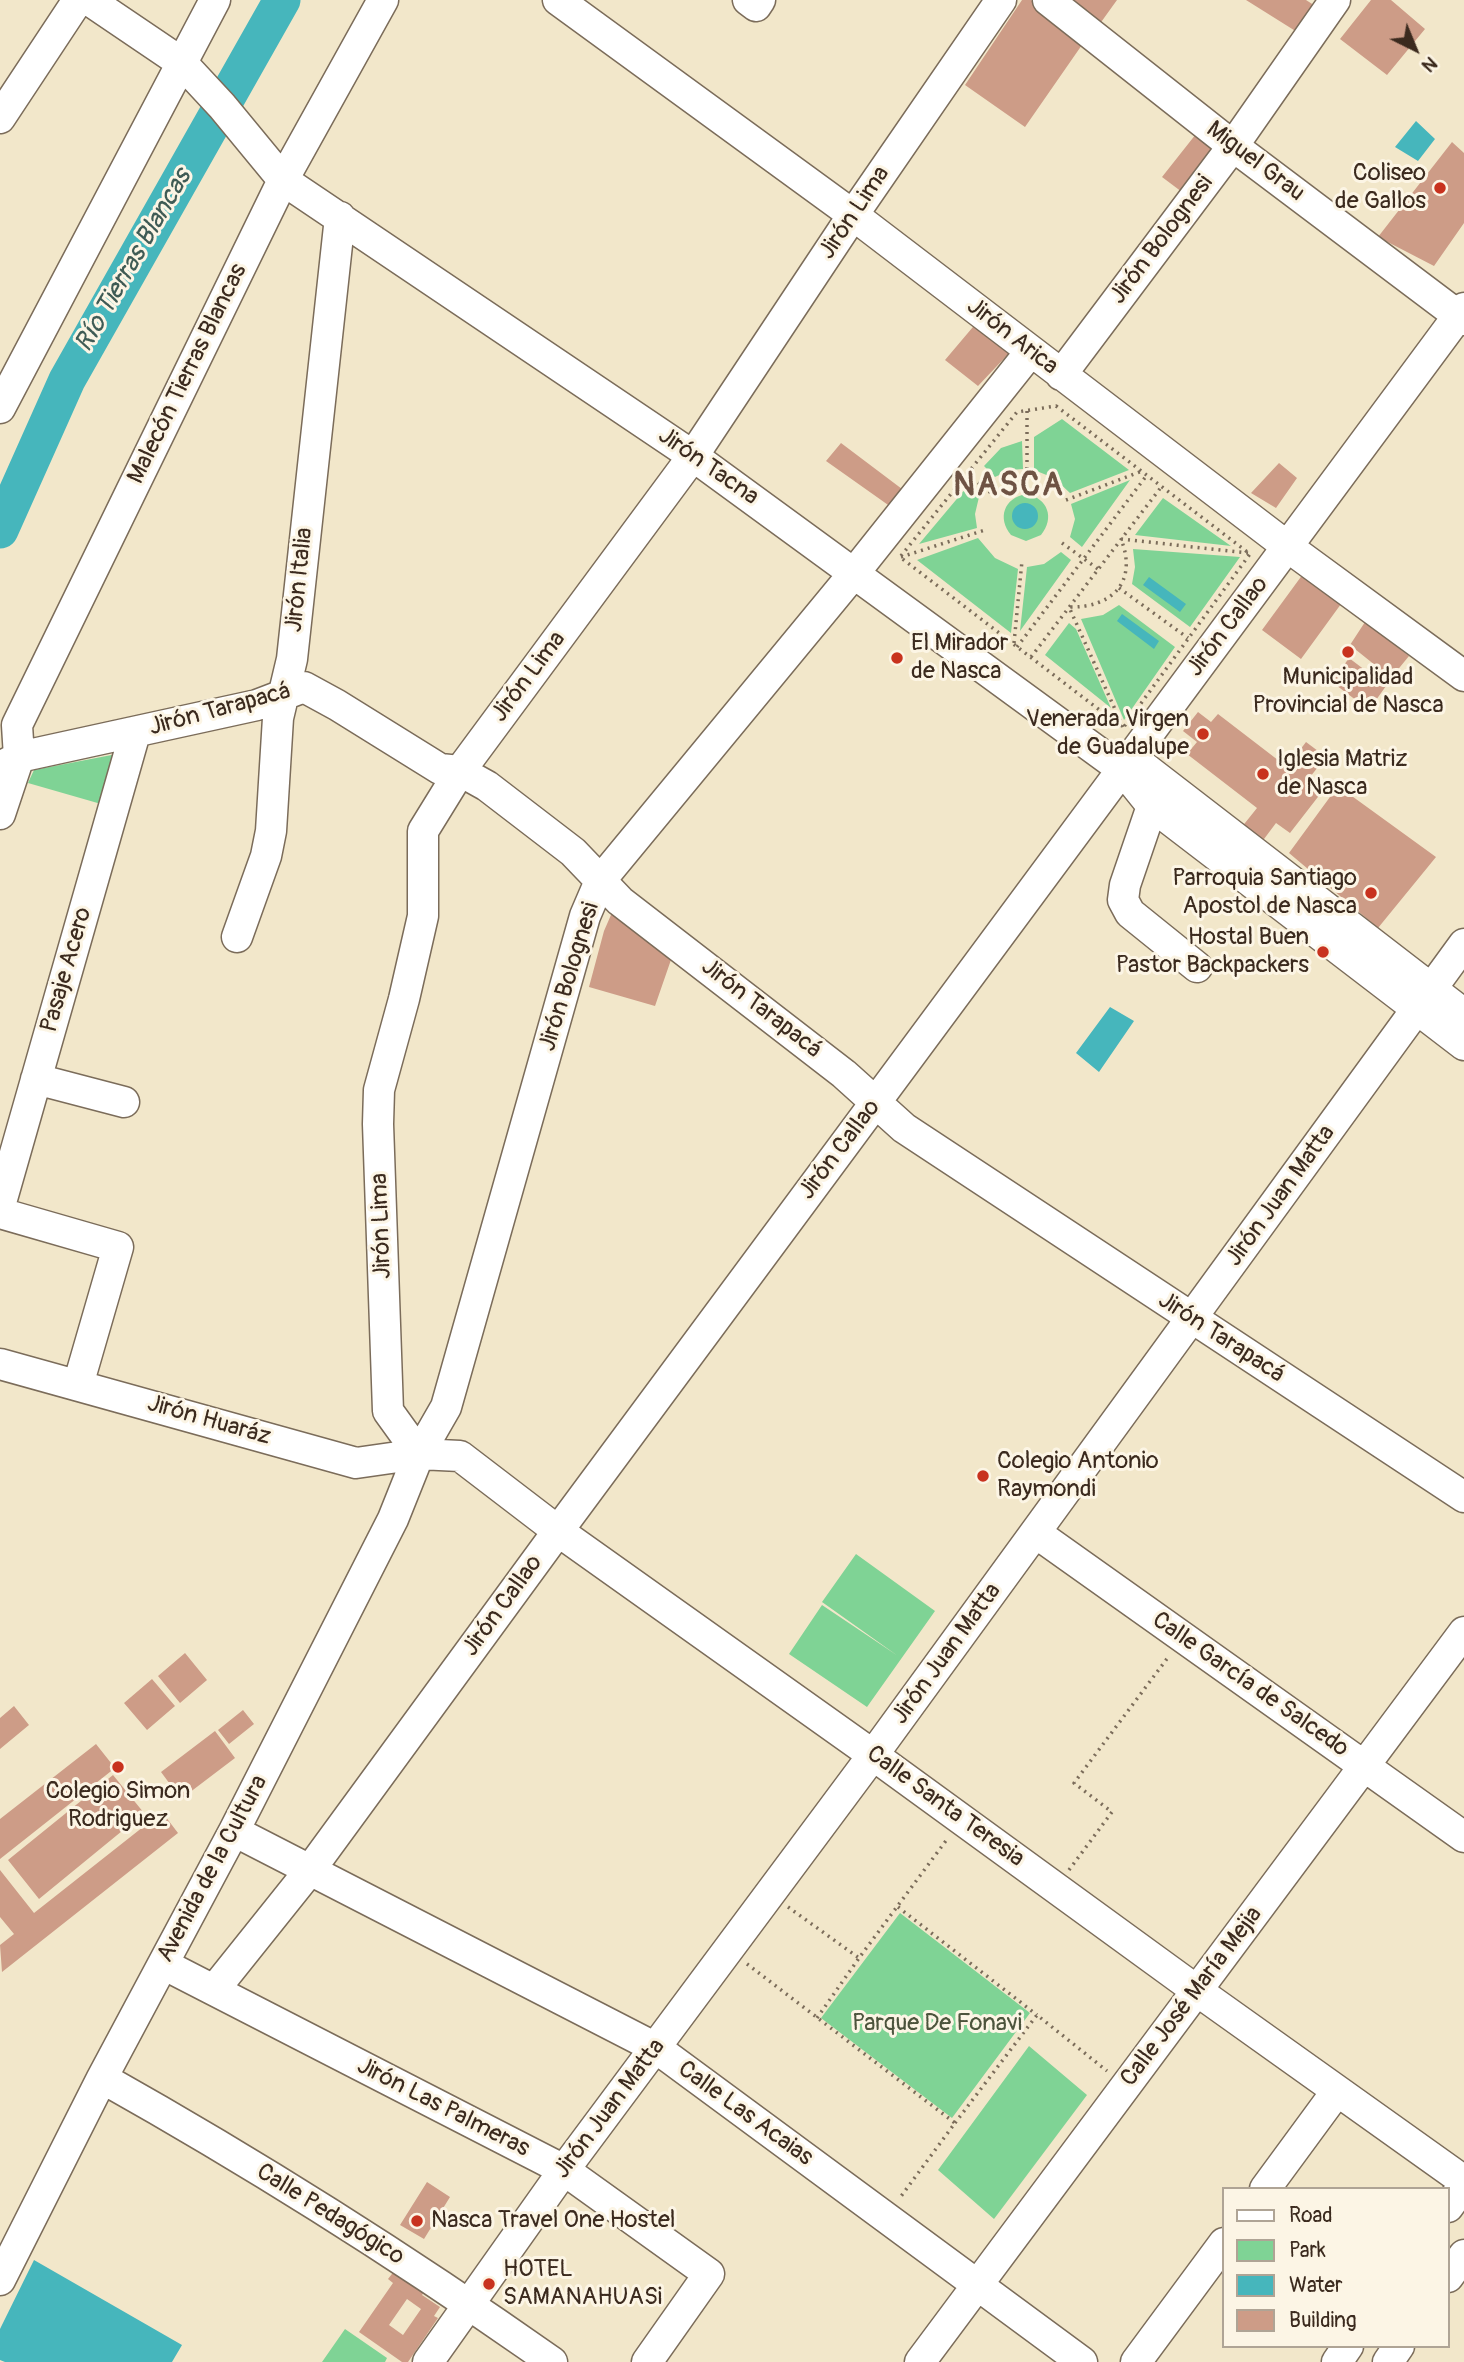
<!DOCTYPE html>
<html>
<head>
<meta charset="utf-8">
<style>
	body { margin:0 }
	#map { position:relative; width:1464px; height:2362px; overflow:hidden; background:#f2e7ca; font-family:Pangolin,sans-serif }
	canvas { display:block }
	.legend { position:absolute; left:1222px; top:2187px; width:228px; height:161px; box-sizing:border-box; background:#fcf5e5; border:2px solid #afa495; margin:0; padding:9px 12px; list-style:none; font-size:21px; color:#3b2a1e }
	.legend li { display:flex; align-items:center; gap:14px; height:35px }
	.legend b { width:35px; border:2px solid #afa495 }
	.north { position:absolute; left:1380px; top:14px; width:70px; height:70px; -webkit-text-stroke:5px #fcf5e5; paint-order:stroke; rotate:137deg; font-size:19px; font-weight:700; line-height:28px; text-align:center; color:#3b2a1e }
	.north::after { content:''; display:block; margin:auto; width:24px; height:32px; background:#3b2a1e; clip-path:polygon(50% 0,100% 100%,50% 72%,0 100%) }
</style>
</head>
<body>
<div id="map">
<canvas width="1464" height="2362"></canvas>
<ul class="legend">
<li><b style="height:9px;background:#fff"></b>Road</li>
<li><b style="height:19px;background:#7fd395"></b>Park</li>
<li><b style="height:19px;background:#46b6bc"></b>Water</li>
<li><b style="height:19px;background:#cd9c87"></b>Building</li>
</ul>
<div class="north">N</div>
</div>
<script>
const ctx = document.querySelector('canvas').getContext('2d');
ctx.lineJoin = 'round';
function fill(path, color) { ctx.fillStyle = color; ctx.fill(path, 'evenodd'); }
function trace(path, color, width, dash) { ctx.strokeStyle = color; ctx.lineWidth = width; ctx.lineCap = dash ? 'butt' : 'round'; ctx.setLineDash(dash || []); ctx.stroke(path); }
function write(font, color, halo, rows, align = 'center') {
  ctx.font = font + ' Pangolin,sans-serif'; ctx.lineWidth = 6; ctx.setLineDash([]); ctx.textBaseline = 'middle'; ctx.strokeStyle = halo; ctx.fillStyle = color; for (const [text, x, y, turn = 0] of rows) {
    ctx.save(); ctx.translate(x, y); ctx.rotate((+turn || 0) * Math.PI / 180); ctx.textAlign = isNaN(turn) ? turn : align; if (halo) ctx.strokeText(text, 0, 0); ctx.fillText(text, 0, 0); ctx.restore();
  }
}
const green = new Path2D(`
	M1062 419 1129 470 1070 493 1054 478 1034 470V437Z
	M1022 441 1023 469 1010 470 995 477 984 466 1001 448Z
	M1130 480 1082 547 1070 537 1075 519 1071 504Z
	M966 488 979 497 975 514 977 528 919 544Z
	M1026 494C1048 498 1055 518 1041 535L1026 541 1011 535C997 518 1004 498 1026 494Z
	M1163 498 1231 546 1135 535Z
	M978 538 995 558 1018 569 1011 633 917 560Z
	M1133 549 1240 557 1190 627 1132 584 1135 567Z
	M1061 552 1071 560 1020 631 1027 567 1044 564Z
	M1119 605 1175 647 1124 720 1081 619 1103 615Z
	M1069 623 1076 629 1111 708 1045 655Z
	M122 753 108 806 28 783 34 770Z
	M856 1554 935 1611 867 1707 789 1654 822 1605 898 1656 822 1602Z
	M900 1913 1030 2013 952 2118 821 2018Z
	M1029 2046 1087 2095 994 2219 938 2170Z
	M345 2329 387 2358 385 2362H322Z`);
const water = new Path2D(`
	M1416 121 1435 139 1418 161 1395 147Z
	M1012 516a13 13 0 1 1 26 0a13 13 0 1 1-26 0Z
	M1149 577 1186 604 1180 612 1143 585Z
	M1122 614 1159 641 1154 649 1117 621Z
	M1110 1007 1134 1021 1099 1072 1076 1053Z
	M34 2260 182 2345 172 2362H5L0 2360V2329Z`);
const river = new Path2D(`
	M0 530 67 380 282 0`);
const building = new Path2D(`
	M1022 0H1031L1084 42 1025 127 965 85Z
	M1067 0H1117L1099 25Z
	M1246 0H1306L1323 11 1305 37Z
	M1371 0H1391L1425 29 1387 75 1340 39Z
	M1196 134 1217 146 1182 192 1162 177Z
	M1452 142 1464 153V223L1434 266 1378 237Z
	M978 321 1013 349 978 386 945 360Z
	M841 443 902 489 891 507 826 461Z
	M1279 463 1297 478 1276 508 1251 493Z
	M1303 574 1341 604 1301 659 1262 630Z
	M1365 622 1409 656 1391 678 1350 645Z
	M1349 658 1386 686 1369 710 1332 682Z
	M1198 712 1211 722 1218 714 1287 767 1306 742 1326 757 1306 782 1321 793 1290 833 1276 823 1261 843 1241 828 1257 808 1187 754 1197 742 1183 731Z
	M1338 786 1436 857 1378 928 1289 853Z
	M614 908 673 954 655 1006 589 987 604 931Z
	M185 1653 207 1680 180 1703 158 1676Z
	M152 1679 175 1706 147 1730 124 1703Z
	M14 1706 29 1725 0 1749V1718Z
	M243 1710 254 1724 229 1744 218 1730Z
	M215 1731 235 1758 181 1799 161 1772Z
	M96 1744 115 1768 0 1859V1819Z
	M113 1775 144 1813 39 1899 8 1860Z
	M162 1812 178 1833 2 1972 0 1945 14 1934 0 1917V1870L34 1913Z
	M427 2182 450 2197 424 2239 400 2225Z
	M395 2270 425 2291 422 2295 440 2307 434 2316 438 2318 408 2362H402L359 2332 393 2283 388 2279ZM407 2299 421 2309 403 2335 389 2325Z`);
const path = new Path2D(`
	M1056 406 1250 554 1123 728 900 557 1017 412Z
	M1027 411V475
	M967 474 991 493
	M1066 500 1142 471
	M1062 543 1098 569
	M901 557 985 530
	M1119 588 1188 638
	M1014 643 1022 561
	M1017 647 1147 475
	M1031 657 1162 486
	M1123 727 1069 607C1112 608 1138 582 1121 539L1248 553
	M1069 1870 1112 1812 1074 1783 1169 1656
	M788 1907 859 1958 948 1838
	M898 1907 1037 2015
	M747 1964 955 2123 899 2199
	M817 2018 859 1958
	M955 2123 1037 2015 1107 2071`);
const minor = new Path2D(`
	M89 0 182 63 222 106 283 180 693 456 1123 770 1152 806 1464 1045
	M558 0 853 215 1288 547 1464 676
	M748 0 756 6 760 0
	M1048 0 1233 146 1464 320
	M0 118 78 0
	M1061 375 1233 146 1335 0
	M0 408 215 0
	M1132 758 1464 1014
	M0 767 19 757 257 705 304 687 337 705 440 769 460 771 487 786 573 852 620 901 844 1074 904 1128 1464 1497
	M1152 806 1125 885 1123 900 1130 913 1197 967
	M0 814 19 757 17 725 283 180 383 0
	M237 937 266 856 271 831 278 718 292 659 340 217
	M36 1079 124 1102
	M0 1206 135 733
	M0 1213 118 1247 78 1385
	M0 1364 356 1463 419 1454 460 1456 558 1531 873 1755 1196 1990 1464 2181
	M419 1454 388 1411 378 1124 379 1090 404 999 423 916V831L460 771 693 456 853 215 1001 0
	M1036 1533 1464 1837
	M234 1831 656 2048 1082 2362
	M163 1964 564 2170 709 2274 647 2362
	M214 1990 310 1870 558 1531 1464 308
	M102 2078C257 2165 407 2260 552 2362
	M1265 2189 1337 2091
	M1448 2207 1464 2185
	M1448 2277 1464 2255
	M0 2280 102 2078 234 1831 393 1519 419 1454 446 1407 585 916 600 881 855 572 1031 351
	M428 2362 564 2170 873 1755 1464 944
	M920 2362 1464 1632
	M1136 2362 1224 2243
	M1337 2362 1348 2346
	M1388 2362 1399 2346`);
const markers = [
	[1440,188,7,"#c8321e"],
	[1348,652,7,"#c8321e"],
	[897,658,7,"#c8321e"],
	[1203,734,7,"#c8321e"],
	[1263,774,7,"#c8321e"],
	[1371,893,7,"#c8321e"],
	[1323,952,7,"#c8321e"],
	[983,1476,7,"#c8321e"],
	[118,1767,7,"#c8321e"],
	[417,2221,7,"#c8321e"],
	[489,2284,7,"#c8321e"]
];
const streetNames = [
	["Miguel Grau",1255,162,37],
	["Jirón Lima",855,213,-56],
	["Jirón Bolognesi",1162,240,-53],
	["Jirón Arica",1012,337,38],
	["Malecón Tierras Blancas",188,374,-64],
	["Jirón Tacna",708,467,35],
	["Jirón Italia",300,580,-84],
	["Jirón Callao",1228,627,-53],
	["Jirón Lima",529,677,-53],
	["Jirón Tarapacá",220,710,-15],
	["Pasaje Acero",67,970,-74],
	["Jirón Bolognesi",570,977,-73],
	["Jirón Tarapacá",761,1009,38],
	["Jirón Callao",840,1150,-53],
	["Jirón Juan Matta",1281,1196,-54],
	["Jirón Lima",382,1226,-92],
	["Jirón Tarapacá",1221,1338,33],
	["Jirón Huaráz",209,1421,16],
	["Jirón Callao",503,1606,-54],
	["Jirón Juan Matta",947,1654,-54],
	["Calle García de Salcedo",1250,1685,35],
	["Calle Santa Teresia",945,1807,36],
	["Avenida de la Cultura",213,1869,-62],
	["Calle José María Mejia",1192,1997,-53],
	["Jirón Las Palmeras",443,2108,27],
	["Jirón Juan Matta",610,2109,-53],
	["Calle Las Acaias",745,2114,36],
	["Calle Pedagógico",330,2215,32]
];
const poiNames = [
	["Coliseo",1426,174,"right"],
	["de Gallos",1426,202,"right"],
	["El Mirador",911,644],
	["de Nasca",911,672],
	["Municipalidad",1348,678,"center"],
	["Provincial de Nasca",1348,706,"center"],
	["Venerada Virgen",1189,720,"right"],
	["de Guadalupe",1189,748,"right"],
	["Iglesia Matriz",1277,760],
	["de Nasca",1277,788],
	["Parroquia Santiago",1357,879,"right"],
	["Apostol de Nasca",1357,907,"right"],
	["Hostal Buen",1309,938,"right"],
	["Pastor Backpackers",1309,966,"right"],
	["Colegio Antonio",997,1462],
	["Raymondi",997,1490],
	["Colegio Simon",118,1792,"center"],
	["Rodriguez",118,1820,"center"],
	["Nasca Travel One Hostel",431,2221],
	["HOTEL",503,2270],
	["SAMANAHUASi",503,2298]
];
const parkNames = [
	["Parque De Fonavi",937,2024]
];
const waterNames = [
	["Río Tierras Blancas",134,261,-60]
];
const districtNames = [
	["NASCA",1009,487]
];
fill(green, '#7fd395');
fill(water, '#46b6bc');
trace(river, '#46b6bc', 37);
fill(building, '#cd9c87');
trace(minor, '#7b6c5a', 33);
trace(path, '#7b6c5a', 3.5, [2, 5]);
trace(minor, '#fff', 30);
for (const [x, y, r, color] of markers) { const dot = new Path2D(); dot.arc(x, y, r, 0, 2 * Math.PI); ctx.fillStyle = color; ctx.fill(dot); trace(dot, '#fcf5e5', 2.5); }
write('24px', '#3b2a1e', '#fcf5e5', streetNames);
write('24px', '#3b2a1e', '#fcf5e5', poiNames, 'left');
write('24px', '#4c543c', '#fcf5e5', parkNames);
write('italic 26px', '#3f5b55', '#fcf5e5', waterNames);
ctx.letterSpacing = '2px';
write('bold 32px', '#6e5243', '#fcf5e5', districtNames);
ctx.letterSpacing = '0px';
</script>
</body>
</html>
